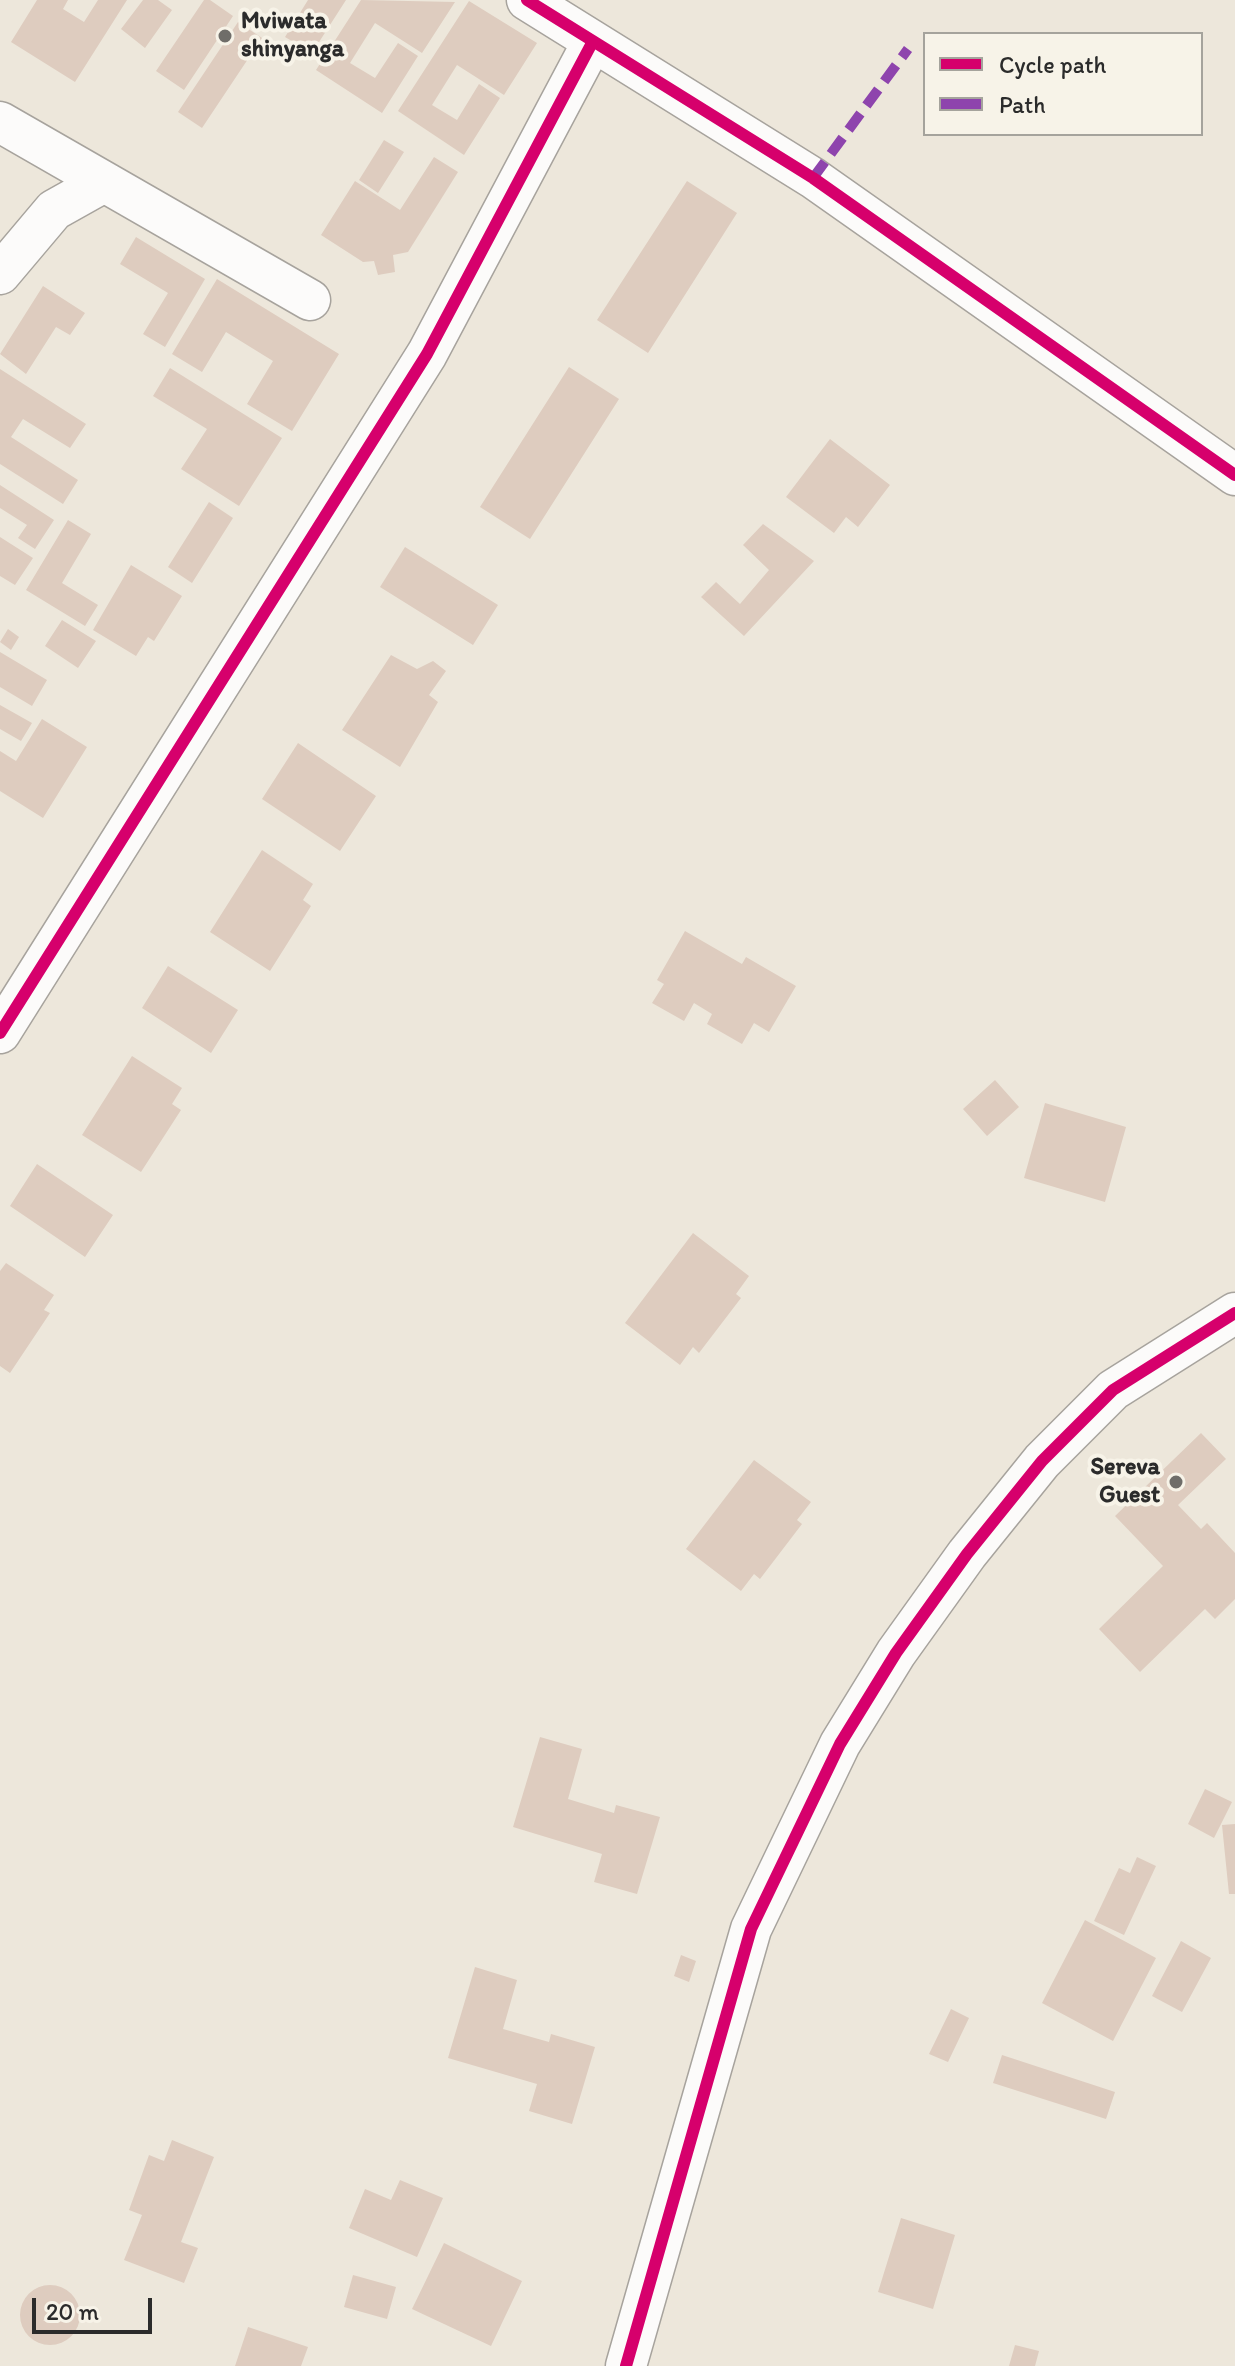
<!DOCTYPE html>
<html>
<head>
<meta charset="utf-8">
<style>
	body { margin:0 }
	#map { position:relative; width:1235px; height:2366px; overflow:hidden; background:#ede7db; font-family:Itim,sans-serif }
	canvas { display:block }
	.legend { position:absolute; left:923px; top:32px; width:280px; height:104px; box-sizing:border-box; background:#f7f3e8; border:2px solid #a5a39c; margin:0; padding:10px 14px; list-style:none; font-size:24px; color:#2b2b2b }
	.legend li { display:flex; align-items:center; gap:16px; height:40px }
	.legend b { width:40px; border:2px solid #a5a39c }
	.scale { position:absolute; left:32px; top:2298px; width:120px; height:36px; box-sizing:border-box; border:4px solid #2b2b2b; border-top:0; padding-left:10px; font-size:24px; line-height:28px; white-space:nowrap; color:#2b2b2b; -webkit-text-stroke:6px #f7f3e8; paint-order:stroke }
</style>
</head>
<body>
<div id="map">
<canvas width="1235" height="2366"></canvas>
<ul class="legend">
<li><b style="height:10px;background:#d6006c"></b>Cycle path</li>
<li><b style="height:10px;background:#8e44ad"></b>Path</li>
</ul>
<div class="scale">20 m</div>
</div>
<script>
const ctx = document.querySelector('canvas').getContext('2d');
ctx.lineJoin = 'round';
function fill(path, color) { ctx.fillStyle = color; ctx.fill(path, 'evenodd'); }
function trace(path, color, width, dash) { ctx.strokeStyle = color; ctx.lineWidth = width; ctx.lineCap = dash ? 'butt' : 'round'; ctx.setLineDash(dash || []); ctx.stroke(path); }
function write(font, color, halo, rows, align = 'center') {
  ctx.font = font + ' Itim,sans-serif'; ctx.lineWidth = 8; ctx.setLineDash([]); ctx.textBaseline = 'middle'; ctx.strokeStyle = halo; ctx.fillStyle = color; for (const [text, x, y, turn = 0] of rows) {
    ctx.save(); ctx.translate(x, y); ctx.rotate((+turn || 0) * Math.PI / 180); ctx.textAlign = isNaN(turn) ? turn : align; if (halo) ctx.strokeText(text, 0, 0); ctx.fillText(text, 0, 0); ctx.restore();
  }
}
const building = new Path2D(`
	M37 0H68L63 9 84 22 98 0H127L75 82 11 42Z
	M143 0H158L172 10 145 48 121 29Z
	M204 0H210L233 16 184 90 156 71Z
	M308 0H346L312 53 285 37Z
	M361 0 455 2 422 53 375 23 350 63 375 78 398 43 418 56 382 113 316 70Z
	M469 1 537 43 504 95 457 65 432 105 457 120 479 84 500 98 464 155 398 111Z
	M238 22 262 38 202 128 178 112Z
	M384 140 404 152 378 193 359 180Z
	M434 157 458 172 408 252 393 255 395 272 378 275 374 261 363 262 321 235 355 181 400 210Z
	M687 181 737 213 648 353 597 320Z
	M136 237 205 279 165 347 143 334 168 293 120 264Z
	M217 279 339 354 292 431 247 404 273 361 226 332 202 372 172 354Z
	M43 286 85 313 70 335 56 327 26 374 0 354Z
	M569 367 619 399 530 539 480 507Z
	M170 368 282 438 239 506 181 469 207 429 153 396Z
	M0 369 86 424 70 448 23 419 11 437 78 480 63 504 0 464Z
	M830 439 890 485 858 527 846 517 834 533 786 497Z
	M0 485 54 520 35 549 18 538 27 525 0 508Z
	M209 502 233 518 192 583 168 567Z
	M68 520 91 534 62 583 98 605 85 626 26 590Z
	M763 524 814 561 744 636 701 597 716 582 740 604 769 570 743 545Z
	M0 537 33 558 15 585 0 576Z
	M405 547 498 605 473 645 380 587Z
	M131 565 182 596 154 641 148 637 136 656 93 630Z
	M62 620 96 641 78 668 45 646Z
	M8 629 19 637 11 650 0 642Z
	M0 652 47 680 32 706 0 687Z
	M391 655 417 669 433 661 446 671 429 695 438 702 400 767 342 730Z
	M0 705 32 723 21 741 0 729Z
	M42 719 87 747 43 818 0 791V751L16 761Z
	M298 743 376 796 340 851 262 799Z
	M262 850 313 884 303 900 311 906 270 971 210 932Z
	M685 931 742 964 746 957 796 986 769 1032 754 1023 742 1044 707 1024 712 1014 694 1003 684 1021 652 1003 664 984 657 980Z
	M168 966 238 1010 211 1053 142 1008Z
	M132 1056 182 1088 172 1104 181 1110 141 1172 82 1135Z
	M995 1080 1019 1107 987 1136 963 1109Z
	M1045 1103 1126 1127 1105 1202 1024 1178Z
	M37 1164 113 1215 85 1257 10 1206Z
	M693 1233 749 1276 736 1294 741 1298 699 1353 693 1347 680 1365 625 1323Z
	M6 1263 54 1295 44 1310 50 1313 10 1373 0 1366V1271Z
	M1201 1433 1226 1459 1178 1505 1201 1529 1207 1523 1235 1553V1599L1215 1619 1205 1609 1140 1672 1099 1629 1163 1566 1115 1516Z
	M754 1460 811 1502 797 1520 802 1524 760 1579 754 1574 741 1591 686 1549Z
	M540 1737 582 1749 568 1799 614 1813 616 1805 660 1817 637 1894 594 1882 602 1854 513 1827Z
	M1205 1789 1232 1802 1214 1838 1188 1824Z
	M1235 1824V1894H1229L1222 1825Z
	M1137 1857 1156 1866 1124 1935 1094 1921 1119 1868 1130 1873Z
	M1085 1920 1156 1958 1113 2041 1042 2003Z
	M1181 1941 1211 1958 1182 2012 1152 1996Z
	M681 1955 696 1961 689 1982 674 1976Z
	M475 1967 517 1980 503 2029 549 2042 551 2034 595 2047 572 2124 529 2111 537 2084 448 2058Z
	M951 2009 969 2018 948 2062 929 2054Z
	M1002 2055 1115 2092 1106 2119 993 2083Z
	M172 2140 214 2157 181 2242 198 2248 184 2283 124 2260 142 2215 129 2210 149 2155 164 2161Z
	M400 2180 443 2198 417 2257 349 2228 365 2189 391 2200Z
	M901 2218 955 2235 933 2309 878 2292Z
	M444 2243 522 2281 491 2346 412 2309Z
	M353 2275 396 2287 387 2319 344 2307Z
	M20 2315a30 30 0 1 1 60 0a30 30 0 1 1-60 0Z
	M248 2327 308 2347 301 2366H235Z
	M1015 2345 1039 2351 1035 2366H1009Z`);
const minor = new Path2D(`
	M527 0 813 178 1235 475
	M0 122 310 300
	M0 274 54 210 104 182
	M0 1033 427 354 592 43
	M626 2366 751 1929 840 1744 896 1653 967 1554 1042 1461 1113 1390 1235 1313`);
const quiet = new Path2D(`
	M813 178 908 49`);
const cycleway = new Path2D(`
	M527 0 813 178 1235 475
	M0 1033 427 354 592 43
	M626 2366 751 1929 840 1744 896 1653 967 1554 1042 1461 1113 1390 1235 1313`);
const markers = [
	[225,36,8,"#6f6d69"],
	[1176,1482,8,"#6f6d69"]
];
const poiNames = [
	["Mviwata",241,22],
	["shinyanga",241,50],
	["Sereva",1160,1468,"right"],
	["Guest",1160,1496,"right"]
];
fill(building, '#deccbf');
trace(minor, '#a7a39d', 43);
trace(minor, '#fcfbfa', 40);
trace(quiet, '#8e44ad', 10, [20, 10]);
trace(cycleway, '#d6006c', 12);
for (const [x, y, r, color] of markers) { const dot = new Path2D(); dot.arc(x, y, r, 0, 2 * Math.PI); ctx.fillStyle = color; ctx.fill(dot); trace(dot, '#f7f3e8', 3); }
write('bold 24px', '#2b2b2b', '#f7f3e8', poiNames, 'left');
</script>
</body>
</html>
